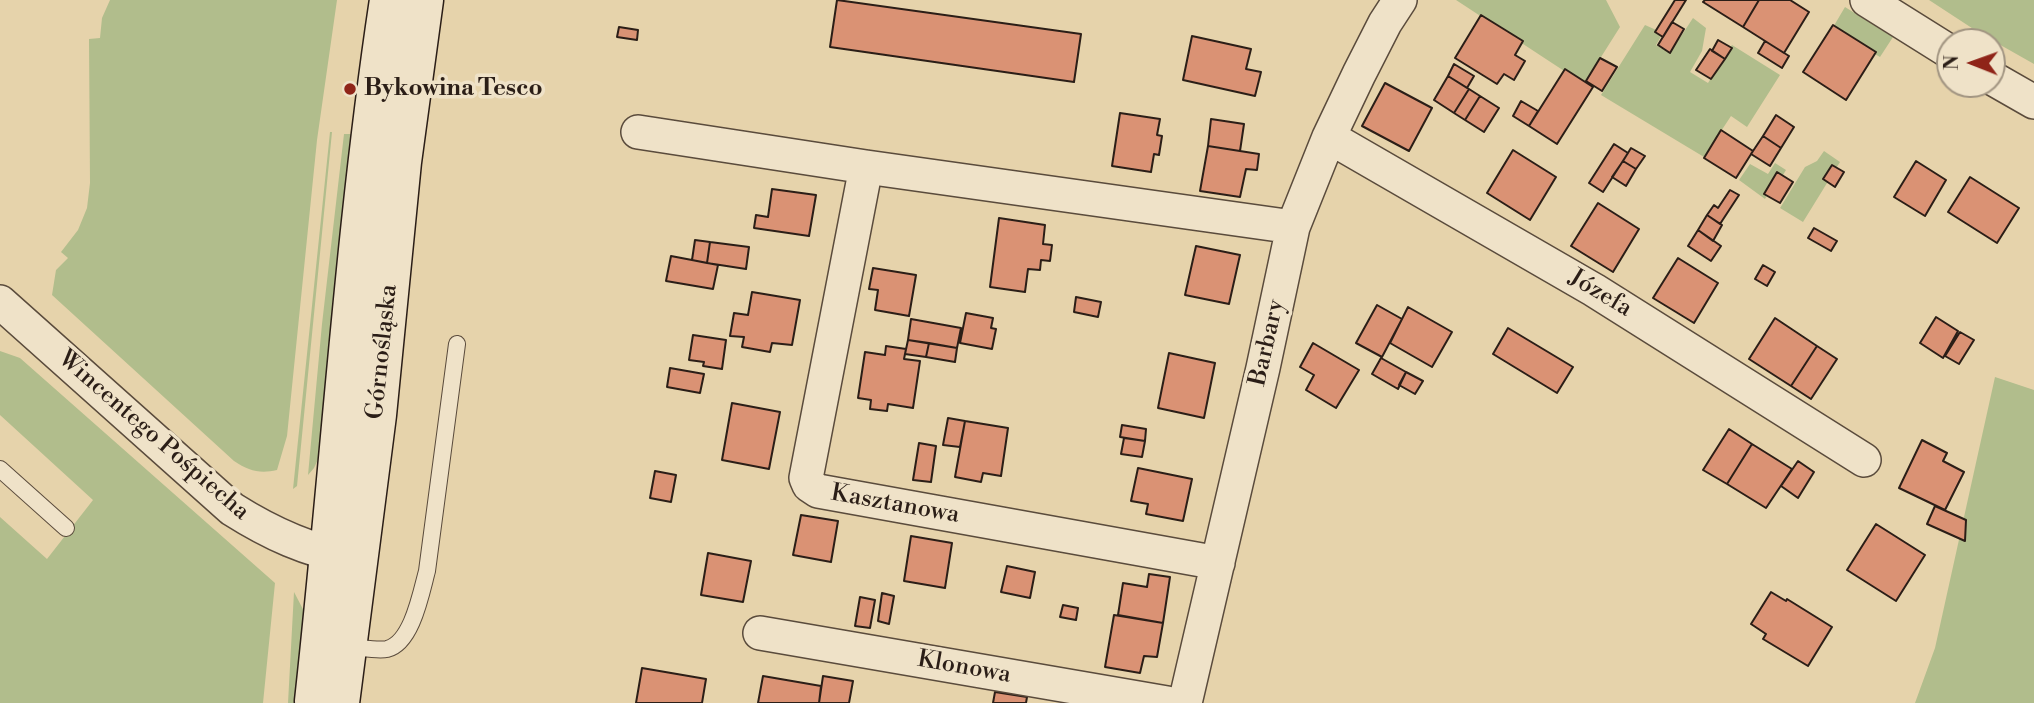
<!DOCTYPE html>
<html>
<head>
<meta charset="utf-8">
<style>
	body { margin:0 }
	#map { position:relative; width:2034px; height:703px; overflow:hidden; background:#e6d3ab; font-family:"Libre Bodoni",serif }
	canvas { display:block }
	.north { position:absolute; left:1936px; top:28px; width:70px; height:70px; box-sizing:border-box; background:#efe2c8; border:2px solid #a19481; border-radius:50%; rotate:271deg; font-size:19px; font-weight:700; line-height:28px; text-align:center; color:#2b1e17 }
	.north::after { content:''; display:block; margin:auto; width:24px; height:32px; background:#8f2418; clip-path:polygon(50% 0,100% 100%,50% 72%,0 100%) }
</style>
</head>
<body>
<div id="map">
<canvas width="2034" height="703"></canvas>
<div class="north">N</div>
</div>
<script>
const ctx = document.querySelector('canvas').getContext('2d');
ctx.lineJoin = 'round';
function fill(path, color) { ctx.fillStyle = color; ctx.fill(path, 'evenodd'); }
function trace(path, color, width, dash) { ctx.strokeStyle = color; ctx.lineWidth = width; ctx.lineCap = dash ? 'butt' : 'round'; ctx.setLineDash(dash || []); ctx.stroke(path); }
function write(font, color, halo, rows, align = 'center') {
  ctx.font = font + ' "Libre Bodoni",serif'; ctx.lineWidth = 7; ctx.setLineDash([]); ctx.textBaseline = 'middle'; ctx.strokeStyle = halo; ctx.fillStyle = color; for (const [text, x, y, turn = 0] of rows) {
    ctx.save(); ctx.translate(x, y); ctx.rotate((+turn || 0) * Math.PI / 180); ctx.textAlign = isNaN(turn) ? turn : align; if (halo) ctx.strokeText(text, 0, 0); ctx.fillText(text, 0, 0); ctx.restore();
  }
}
const green = new Path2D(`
	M110 0H337L317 140 287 436 277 470C260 474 249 471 234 461L52 295 56 270 68 258 61 252 78 230 87 208 90 183 89 39 100 38 102 18Z
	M1456 0H1606L1620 27 1584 84Z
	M1929 0H2034V64L1981 34Z
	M1845 7 1893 37 1880 57 1832 29Z
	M1693 18 1706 28 1702 51 1690 72 1708 83 1732 45 1780 75 1747 127 1731 116 1704 157 1601 95 1645 25 1663 33 1656 45 1670 53Z
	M330 132H332L297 486 293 489Z
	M344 134H354L321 453 314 468 308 475 322 324Z
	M1824 151 1840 162 1803 222 1780 208 1805 167 1817 161Z
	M1775 163 1786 170 1780 180 1776 179 1765 199 1739 180 1750 164 1768 174Z
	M0 351 20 358 275 583 263 703H0V517L47 559 93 500 0 415Z
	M1995 377 2034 390V703H1915L1935 648Z
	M294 592 306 615 303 703H288Z`);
const building = new Path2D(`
	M837 0 1081 34 1074 82 830 47Z
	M1675 0H1686L1663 37 1655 32Z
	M1705 0H1759L1743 27 1703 2Z
	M1759 0H1790L1809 12 1784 53 1743 27Z
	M1481 15 1523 41 1515 55 1525 61 1514 80 1504 74 1497 84 1455 58Z
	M1672 22 1684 29 1670 53 1658 45Z
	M1833 25 1876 52 1846 100 1803 72Z
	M619 27 638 30 637 40 617 37Z
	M1192 36 1251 49 1246 69 1261 72 1255 96 1183 80Z
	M1718 40 1732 48 1725 59 1712 51Z
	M1765 41 1789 56 1782 68 1758 53Z
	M1710 49 1725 59 1711 79 1696 70Z
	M1600 58 1617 67 1602 91 1586 81Z
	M1454 64 1474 76 1467 88 1448 76Z
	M1565 69 1593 87 1557 144 1529 126Z
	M1448 76 1469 89 1454 113 1434 100Z
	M1385 83 1432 108 1409 151 1362 126Z
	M1469 89 1480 96 1465 120 1454 113Z
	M1480 96 1499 108 1484 132 1465 120Z
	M1521 101 1538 111 1529 126 1513 116Z
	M1120 113 1160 119 1157 135 1162 136 1159 155 1154 154 1151 172 1112 166Z
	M1776 115 1794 127 1781 148 1763 136Z
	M1211 119 1244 124 1240 151 1208 146Z
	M1721 130 1753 151 1736 178 1704 158Z
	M1763 136 1781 148 1770 166 1751 154Z
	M1614 144 1628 153 1603 192 1589 183Z
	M1208 146 1259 154 1257 170 1246 169 1240 197 1200 191Z
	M1631 148 1645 156 1636 169 1623 161Z
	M1513 150 1556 177 1530 220 1487 193Z
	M1623 161 1636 169 1626 186 1612 177Z
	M1916 161 1946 180 1925 216 1894 197Z
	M1832 165 1844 172 1835 187 1823 179Z
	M1777 172 1793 182 1780 203 1764 194Z
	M1970 177 2019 208 1997 243 1948 212Z
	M772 189 816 195 809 236 754 228 756 215 768 217Z
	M1730 190 1739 195 1720 224 1707 215 1714 205 1718 208Z
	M1598 203 1639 229 1613 272 1571 246Z
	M1707 215 1722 225 1713 241 1698 230Z
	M999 218 1045 225 1043 244 1052 245 1050 261 1041 260 1040 270 1028 269 1025 292 990 287Z
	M1814 228 1837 241 1831 251 1808 238Z
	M1698 230 1721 246 1711 261 1688 246Z
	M695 240 710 242 707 263 692 260Z
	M710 242 749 247 746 269 707 263Z
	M1196 246 1240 255 1229 304 1185 295Z
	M671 256 718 265 713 289 666 281Z
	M1678 258 1718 283 1694 323 1653 298Z
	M1763 265 1775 272 1767 286 1755 279Z
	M873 268 916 275 909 316 875 310 878 290 869 289Z
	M752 292 800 300 792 345 772 343 770 352 742 347 744 337 730 336 734 313 748 315Z
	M1076 297 1101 302 1098 317 1074 312Z
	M1377 305 1402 319 1382 357 1356 343Z
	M1408 307 1452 332 1432 367 1390 343Z
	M966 313 993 318 991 328 996 329 992 349 960 343Z
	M1936 317 1958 331 1943 358 1920 343Z
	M1775 318 1817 346 1791 386 1749 359Z
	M911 319 961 328 957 348 908 340Z
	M1508 328 1573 367 1557 393 1493 354Z
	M1960 332 1974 340 1959 364 1945 356Z
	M693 335 726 340 722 369 703 366 704 362 689 360Z
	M908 340 929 343 926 357 905 354Z
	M929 343 957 348 955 362 926 357Z
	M1313 343 1359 370 1336 408 1306 390 1314 375 1300 367Z
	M886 346 906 349 904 359 920 361 913 408 888 404 887 411 870 409 871 400 858 398 865 352 885 355Z
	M1817 346 1837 359 1811 399 1791 386Z
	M1169 353 1215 363 1204 418 1158 408Z
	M1381 358 1406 372 1398 389 1372 374Z
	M670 368 704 374 700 393 667 387Z
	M1406 372 1423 381 1415 394 1399 385Z
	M732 403 780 412 769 469 722 460Z
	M948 418 965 421 960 447 943 445Z
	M965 421 1008 428 1001 476 983 473 981 482 955 477Z
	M1122 425 1146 429 1145 441 1120 437Z
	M1729 429 1752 444 1727 484 1703 470Z
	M1124 438 1145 441 1142 457 1121 454Z
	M1922 440 1947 453 1943 461 1964 472 1945 510 1899 488Z
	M919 443 936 446 931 482 913 480Z
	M1752 444 1792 469 1766 508 1727 484Z
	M1798 461 1814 472 1798 498 1781 486Z
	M1138 468 1192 479 1183 521 1146 514 1148 504 1131 501Z
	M655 471 676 475 671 502 650 498Z
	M1935 506 1966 520 1965 541 1927 524Z
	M801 515 838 521 831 562 793 555Z
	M1876 524 1925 555 1896 601 1847 570Z
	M911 536 952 543 945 588 904 581Z
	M708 553 751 561 743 602 701 595Z
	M1007 566 1035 572 1030 598 1001 592Z
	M1149 574 1170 577 1163 623 1118 615 1123 583 1147 587Z
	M1771 592 1786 601 1787 599 1832 627 1808 666 1763 639 1766 634 1751 624Z
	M882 593 894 596 889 624 878 621Z
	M860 597 875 600 870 628 855 626Z
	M1063 605 1078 608 1076 620 1060 617Z
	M1114 615 1163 623 1157 657 1144 656 1140 673 1105 667Z
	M642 668 706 679 702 703H636Z
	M763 676 821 686 819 703H758Z
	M823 676 853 681 849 703H819Z
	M995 692 1027 697 1026 703H993Z`);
const lane = new Path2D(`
	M0 469 66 528
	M347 647C357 647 377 651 387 649 412 643 421 593 427 571L457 344`);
const street = new Path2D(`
	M1867 0 1950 52
	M1992 78 2034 102
	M638 132 866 167 1293 227
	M1329 137 1594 290 1864 460
	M866 167 806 478 809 485 818 491 1218 563
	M0 302 232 509C270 533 308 551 352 558
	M760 633 1167 703
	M1185 703 1263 368 1293 227 1329 137 1359 74 1385 23 1400 0`);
const secondary = new Path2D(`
	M314 701C340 467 354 232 389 0
	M340 703 377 415 402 162 424 0`);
const markers = [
	[350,89,7,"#8f2418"]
];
const poiNames = [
	["Bykowina Tesco",364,89]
];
const streetNames = [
	["Józefa",1600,294,31],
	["Barbary",1268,343,-77],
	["Górnośląska",383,352,-84],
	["Wincentego Pośpiecha",153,436,41],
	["Kasztanowa",895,505,10],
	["Klonowa",964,668,10]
];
fill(green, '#b1bd8c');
fill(building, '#da9274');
trace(building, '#2b1e17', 2);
trace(lane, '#5a4b3c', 18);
trace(street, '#5a4b3c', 36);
trace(secondary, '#2b1e17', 41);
trace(lane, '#efe2c8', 16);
trace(street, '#efe2c8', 33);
trace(secondary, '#efe2c8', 38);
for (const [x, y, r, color] of markers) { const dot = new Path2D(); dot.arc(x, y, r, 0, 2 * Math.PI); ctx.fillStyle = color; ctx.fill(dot); trace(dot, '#efe2c8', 2.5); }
write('bold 24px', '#2b1e17', '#efe2c8', poiNames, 'left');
write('24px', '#2b1e17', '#efe2c8', streetNames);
</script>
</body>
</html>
